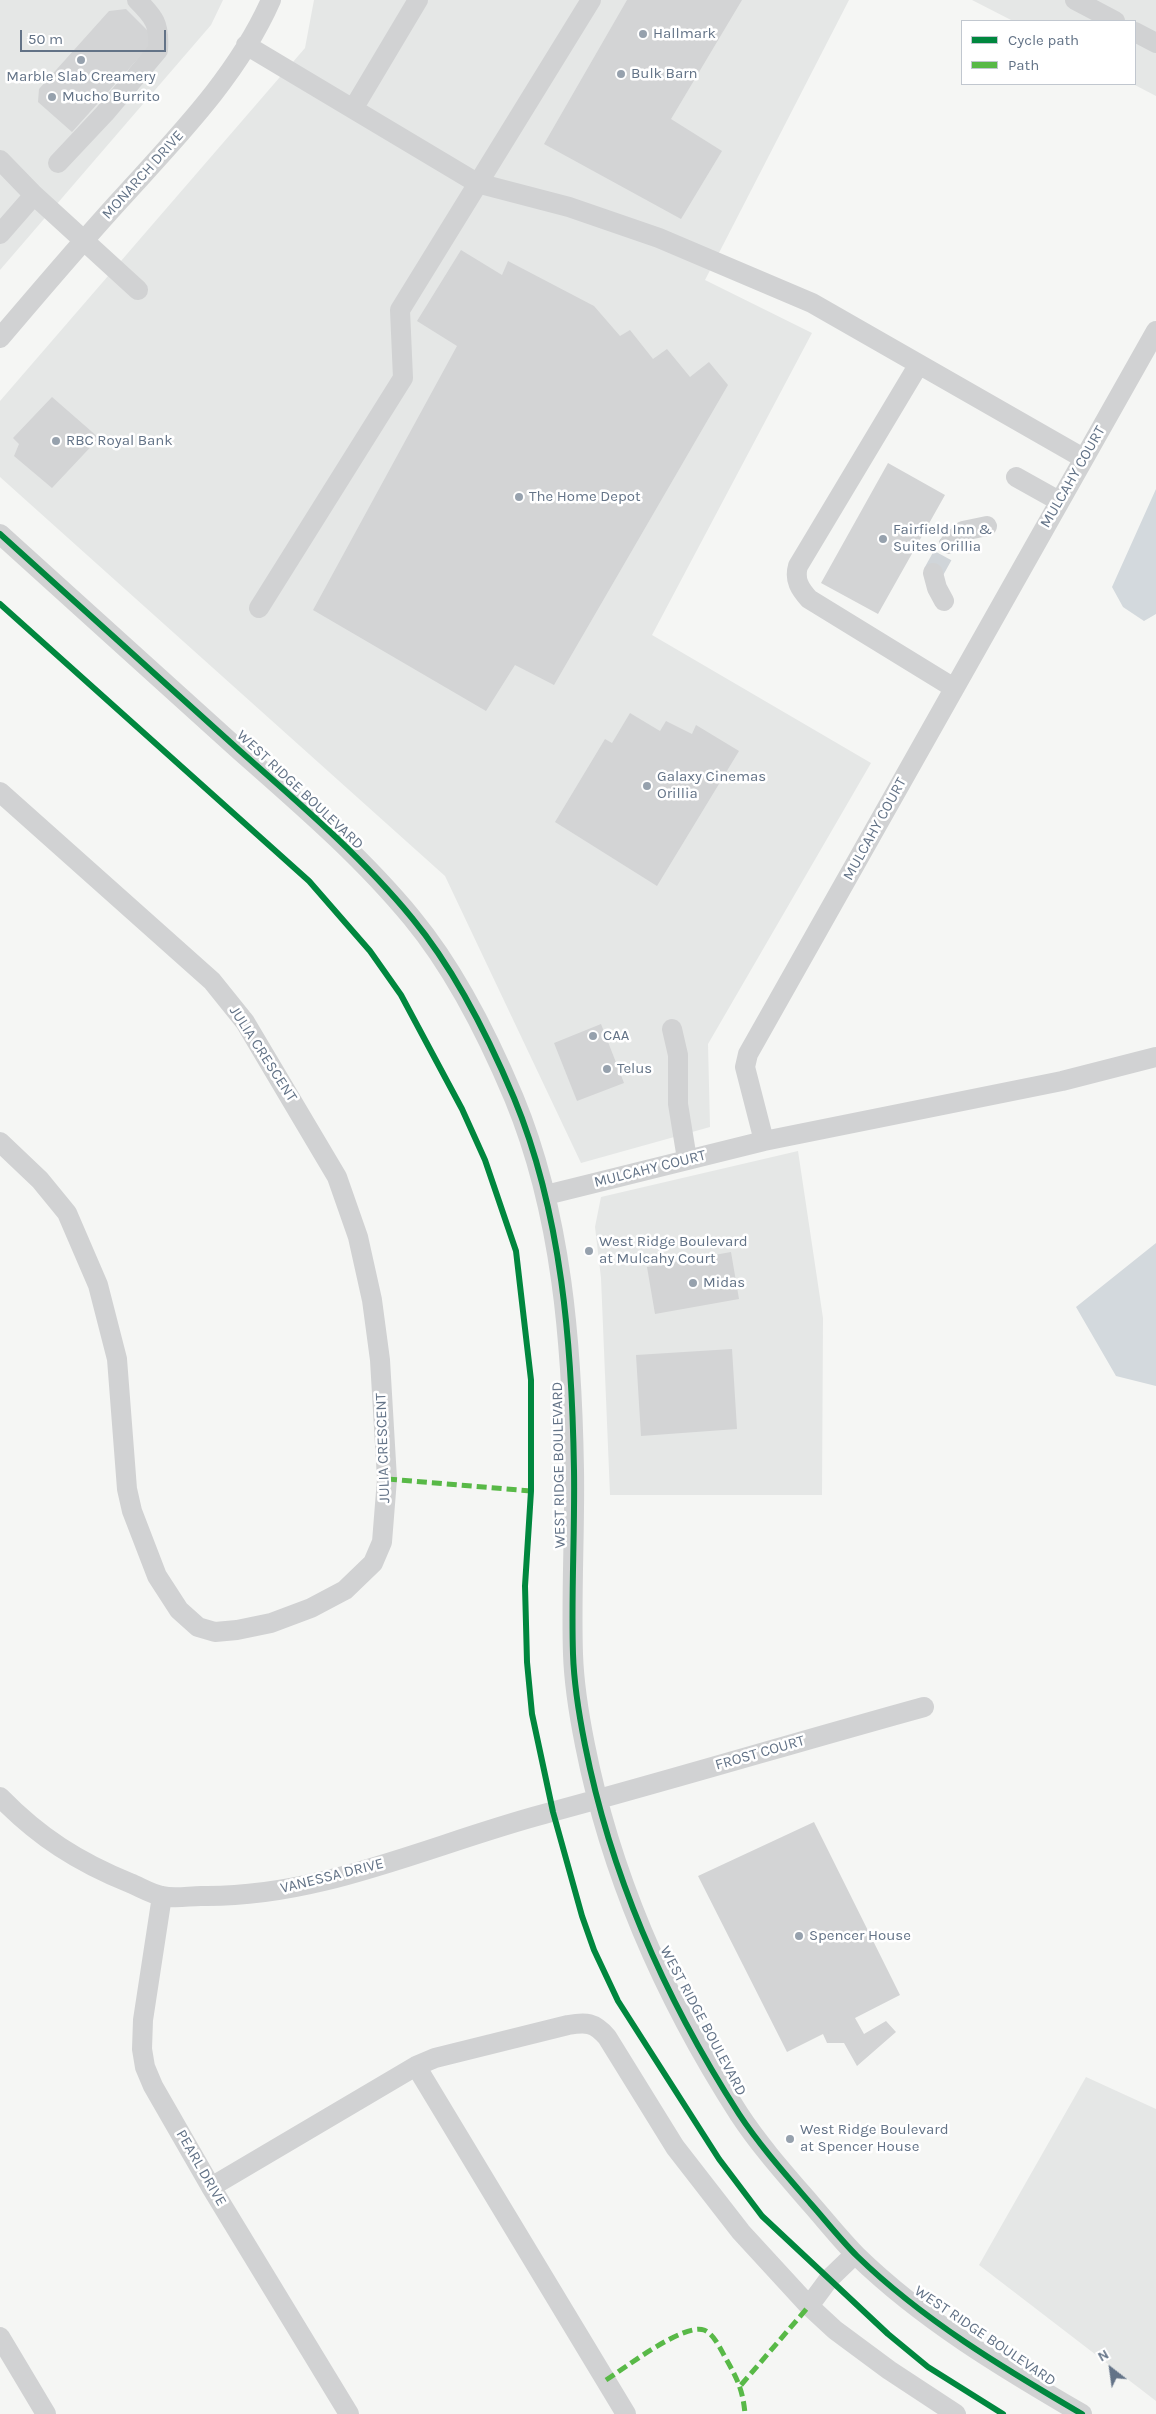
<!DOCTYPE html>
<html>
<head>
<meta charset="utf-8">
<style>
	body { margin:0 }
	#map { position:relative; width:1156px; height:2414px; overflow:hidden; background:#f5f6f4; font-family:Karla,sans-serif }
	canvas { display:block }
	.legend { position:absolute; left:961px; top:20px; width:175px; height:65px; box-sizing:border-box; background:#fff; border:1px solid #c1c7cf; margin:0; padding:6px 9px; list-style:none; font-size:15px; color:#637387 }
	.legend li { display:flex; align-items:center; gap:10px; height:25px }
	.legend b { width:25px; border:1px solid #c1c7cf }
	.north { position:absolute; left:1086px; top:2344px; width:50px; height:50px; -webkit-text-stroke:4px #fff; paint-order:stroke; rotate:330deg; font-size:14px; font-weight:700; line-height:20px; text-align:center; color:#637387 }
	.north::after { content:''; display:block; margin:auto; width:18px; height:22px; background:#637387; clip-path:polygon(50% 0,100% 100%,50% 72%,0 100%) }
	.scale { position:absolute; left:20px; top:30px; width:146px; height:22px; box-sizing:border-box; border:2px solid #637387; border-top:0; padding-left:6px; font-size:15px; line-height:18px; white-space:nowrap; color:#637387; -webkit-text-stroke:4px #fff; paint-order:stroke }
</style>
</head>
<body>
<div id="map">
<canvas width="1156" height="2414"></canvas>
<ul class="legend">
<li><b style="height:6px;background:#00873e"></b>Cycle path</li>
<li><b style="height:6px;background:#58b947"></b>Path</li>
</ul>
<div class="north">N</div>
<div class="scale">50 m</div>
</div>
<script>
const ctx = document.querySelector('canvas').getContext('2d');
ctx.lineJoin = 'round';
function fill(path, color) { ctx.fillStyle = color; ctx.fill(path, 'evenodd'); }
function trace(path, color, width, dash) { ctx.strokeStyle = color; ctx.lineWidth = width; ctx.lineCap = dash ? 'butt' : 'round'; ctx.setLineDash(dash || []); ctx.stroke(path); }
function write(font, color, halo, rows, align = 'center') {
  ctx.font = font + ' Karla,sans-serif'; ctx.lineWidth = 5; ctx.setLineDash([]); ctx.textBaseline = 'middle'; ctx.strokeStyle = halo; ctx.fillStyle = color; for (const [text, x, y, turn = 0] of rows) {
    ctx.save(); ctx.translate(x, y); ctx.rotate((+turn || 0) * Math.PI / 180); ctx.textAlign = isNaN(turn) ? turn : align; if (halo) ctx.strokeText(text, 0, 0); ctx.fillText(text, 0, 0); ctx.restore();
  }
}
const built = new Path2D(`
	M0 0H223L211 25 0 270Z
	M314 0H849L705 280 812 333 652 635 871 763 708 1044 710 1127 581 1163 445 876 0 477V401L305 48Z
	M972 0H1156V96L1133 84 1135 21H1013Z
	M798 1151 823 1318 822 1495H610L601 1278 595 1227 601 1197Z
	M1086 2077 1156 2109V2401L979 2265Z`);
const water = new Path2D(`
	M1156 489V614L1144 621 1123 607 1112 587Z
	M1156 1243V1386L1116 1376 1076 1307Z`);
const building = new Path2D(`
	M627 0H742L671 119 722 151 681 219 544 144Z
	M126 9 149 32 151 44 72 132 38 102 39 89 109 11Z
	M461 250 502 275 508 261 594 306 620 336 630 330 653 359 667 349 690 377 709 362 728 385 554 685 515 665 486 711 313 610 457 346 417 321Z
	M52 397 99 438 52 488 14 456 19 444 13 438Z
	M888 463 945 495 878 614 821 583Z
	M630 713 660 731 666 721 692 734 696 725 739 751 657 886 555 822 605 739 612 743Z
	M601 1024 624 1083 577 1101 554 1043Z
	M731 1252 739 1299 655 1314 647 1267Z
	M732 1349 737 1429 641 1436 636 1355Z
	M814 1822 900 1995 855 2018 864 2034 886 2021 896 2032 857 2066 844 2043H827L823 2034 787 2052 698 1876Z`);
const minorTunnel = new Path2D(`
	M933 573 949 544`);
const minor = new Path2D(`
	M1075 0 1115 21
	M1135 32 1156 43
	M246 45 477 183 569 207 659 238 812 303 1083 458
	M353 109 418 0
	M0 160 34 195 138 290
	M58 163 105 113 158 50C160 24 154 17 137 0
	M0 234 34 195
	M0 338C40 291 79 245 120 200 176 138 237 77 271 0
	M919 364 798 566C794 580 800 589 809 599L954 688
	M1016 477 1059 501
	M0 534C80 606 159 678 239 750 299 803 361 856 412 918 455 970 488 1036 514 1098 562 1214 572 1346 574 1470 575 1531 571 1593 573 1654 574 1685 579 1715 585 1745 611 1876 667 2002 739 2114 760 2146 786 2175 811 2204 826 2221 841 2240 857 2256 923 2320 1003 2368 1082 2414
	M949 544 963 531 987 526
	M933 573 937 588 944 601
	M259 608 403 378 400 310 591 0
	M0 792 212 981 245 1022 337 1177 358 1237 372 1300 380 1360 387 1479 382 1542 373 1563 345 1590 311 1608 271 1623 237 1630 215 1632 198 1627 179 1610 157 1576 132 1511 127 1489 117 1359 98 1285 67 1213 40 1180 0 1142
	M672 1029 678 1055V1104L687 1159
	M764 1141 1062 1081 1156 1057
	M546 1195 764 1141 745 1067 748 1054 1156 331
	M0 1797C39 1837 78 1862 130 1883 140 1887 151 1894 162 1896 174 1899 189 1896 201 1896 321 1898 431 1844 544 1814 671 1780 797 1742 924 1707
	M162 1896 143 2020 142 2049 145 2067 153 2086 211 2187 349 2414
	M416 2066 626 2414
	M211 2187 416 2066 435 2058 568 2025C586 2022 594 2022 607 2037L675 2147 741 2232 809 2306 835 2330 889 2370 956 2414
	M809 2306 829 2279 855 2254
	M0 2337 46 2414`);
const quiet = new Path2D(`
	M387 1479 531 1491
	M606 2380C625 2368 683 2323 704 2330 714 2334 720 2348 725 2357 737 2378 743 2390 745 2414
	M741 2385 809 2306`);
const cycleway = new Path2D(`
	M0 534C80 606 159 678 239 750 299 803 361 856 412 918 455 970 488 1036 514 1098 562 1214 572 1346 574 1470 575 1531 571 1593 573 1654 574 1685 579 1715 585 1745 611 1876 667 2002 739 2114 760 2146 786 2175 811 2204 826 2221 841 2240 857 2256 923 2320 1003 2368 1082 2414
	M0 604 309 881 370 951 401 995 462 1109 485 1160 516 1251 531 1380V1491L525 1586 527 1662 532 1714 553 1812 582 1916 594 1950 618 2001 719 2159 762 2216 888 2334 928 2367 1003 2414`);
const markers = [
	[643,34,5,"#96a1ad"],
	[81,60,5,"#96a1ad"],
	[621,74,5,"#96a1ad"],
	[52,97,5,"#96a1ad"],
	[56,441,5,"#96a1ad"],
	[519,497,5,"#96a1ad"],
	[883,539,5,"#96a1ad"],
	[647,786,5,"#96a1ad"],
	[593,1036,5,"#96a1ad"],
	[607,1069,5,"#96a1ad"],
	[589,1251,5,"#96a1ad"],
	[693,1283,5,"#96a1ad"],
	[799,1936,5,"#96a1ad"],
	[790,2139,5,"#96a1ad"]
];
const poiNames = [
	["Hallmark",653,34],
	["Bulk Barn",631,74],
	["Marble Slab Creamery",81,77,"center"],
	["Mucho Burrito",62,97],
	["RBC Royal Bank",66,441],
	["The Home Depot",529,497],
	["Fairfield Inn &",893,530],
	["Suites Orillia",893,547],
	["Galaxy Cinemas",657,777],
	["Orillia",657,794],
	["CAA",603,1036],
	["Telus",617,1069],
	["West Ridge Boulevard",599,1242],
	["at Mulcahy Court",599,1259],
	["Midas",703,1283],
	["Spencer House",809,1936],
	["West Ridge Boulevard",800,2130],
	["at Spencer House",800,2147]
];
const streetNames = [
	["MONARCH DRIVE",143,175,-48],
	["MULCAHY COURT",1073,477,-60],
	["WEST RIDGE BOULEVARD",300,790,43],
	["MULCAHY COURT",875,829,-61],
	["JULIA CRESCENT",263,1054,57],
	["MULCAHY COURT",650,1169,-14],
	["JULIA CRESCENT",383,1448,-92],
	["WEST RIDGE BOULEVARD",559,1465,-91],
	["FROST COURT",760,1753,-16],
	["VANESSA DRIVE",332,1876,-14],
	["WEST RIDGE BOULEVARD",703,2021,62],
	["PEARL DRIVE",201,2168,60],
	["WEST RIDGE BOULEVARD",985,2336,34]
];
fill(built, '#e5e7e6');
fill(water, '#d3d9dd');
fill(building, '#d3d4d5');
trace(minorTunnel, '#d0d5d9', 20, [20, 10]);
trace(minor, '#d1d2d3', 20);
trace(quiet, '#58b947', 5, [10, 5]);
trace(cycleway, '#00873e', 6);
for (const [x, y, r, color] of markers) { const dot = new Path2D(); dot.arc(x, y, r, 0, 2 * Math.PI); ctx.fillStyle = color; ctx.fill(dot); trace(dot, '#fff', 2); }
write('15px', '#637387', '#fff', poiNames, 'left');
write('15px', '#637387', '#fff', streetNames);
</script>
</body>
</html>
